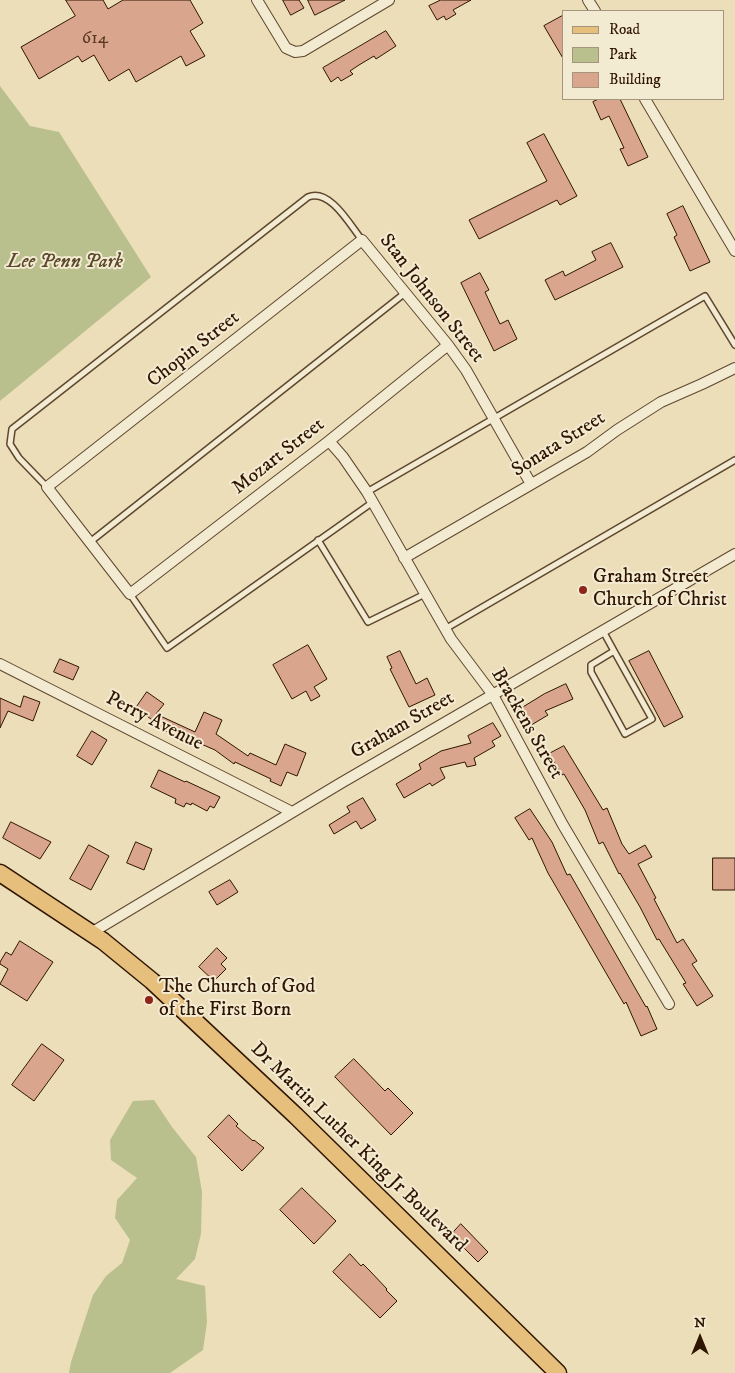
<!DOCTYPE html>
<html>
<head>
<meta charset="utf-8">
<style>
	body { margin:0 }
	#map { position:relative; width:735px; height:1373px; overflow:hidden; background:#ecdeb9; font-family:"IM FELL DW Pica",serif }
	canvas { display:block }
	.legend { position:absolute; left:562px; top:10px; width:162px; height:90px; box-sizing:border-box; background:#f3ead2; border:1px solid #a5957e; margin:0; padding:6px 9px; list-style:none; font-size:15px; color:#2f1500 }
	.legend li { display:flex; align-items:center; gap:10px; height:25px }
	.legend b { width:25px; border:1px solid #a5957e }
	.north { position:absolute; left:675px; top:1313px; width:50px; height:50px; -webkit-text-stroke:4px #f3ead2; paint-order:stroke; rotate:0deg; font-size:14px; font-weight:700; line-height:20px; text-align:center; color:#2f1500 }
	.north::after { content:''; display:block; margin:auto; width:18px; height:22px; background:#2f1500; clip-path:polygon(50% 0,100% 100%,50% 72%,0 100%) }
</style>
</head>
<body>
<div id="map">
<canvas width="735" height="1373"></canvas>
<ul class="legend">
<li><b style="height:6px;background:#e6bf7c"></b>Road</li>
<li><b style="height:14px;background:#bac08d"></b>Park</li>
<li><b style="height:14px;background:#d9a58c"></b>Building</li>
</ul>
<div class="north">N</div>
</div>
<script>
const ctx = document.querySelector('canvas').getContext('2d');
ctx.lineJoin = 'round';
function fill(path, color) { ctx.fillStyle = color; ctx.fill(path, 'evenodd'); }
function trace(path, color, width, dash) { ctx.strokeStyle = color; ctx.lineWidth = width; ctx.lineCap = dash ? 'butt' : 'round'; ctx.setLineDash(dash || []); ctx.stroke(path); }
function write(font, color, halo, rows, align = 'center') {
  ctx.font = font + ' "IM FELL DW Pica",serif'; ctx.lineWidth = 4; ctx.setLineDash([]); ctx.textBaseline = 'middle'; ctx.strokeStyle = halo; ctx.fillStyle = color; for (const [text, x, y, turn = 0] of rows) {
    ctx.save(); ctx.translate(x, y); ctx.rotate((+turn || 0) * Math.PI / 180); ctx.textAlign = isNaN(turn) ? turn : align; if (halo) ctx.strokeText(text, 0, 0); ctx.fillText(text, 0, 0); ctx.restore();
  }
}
const green = new Path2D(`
	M0 86 30 126 59 132 151 277 0 401Z
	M154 1100 172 1127 196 1157 202 1192 201 1234 195 1259 176 1279 205 1286 207 1322 203 1350 170 1373H69L71 1362 93 1295 106 1276 122 1263 130 1240 115 1218 117 1200 137 1178 111 1160 110 1140 133 1101Z`);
const building = new Path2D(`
	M66 0H103L108 9 123 0H190L203 23 190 31 205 56 186 66 181 56 136 82 129 69 109 81 94 55 82 62 78 56 39 79 21 47 75 16Z
	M283 0H299L304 8 291 15Z
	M308 0H345L315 15Z
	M441 0H471L453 10 456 14 446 20 444 16 437 20 429 6Z
	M564 15V60L544 26Z
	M386 31 396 46 376 59 374 56 359 65 350 71 353 74 341 81 338 77 331 82 323 68Z
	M599 99H620L648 157 628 166 620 149 624 148 609 116 601 120 593 102Z
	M544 134 577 196 560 205 557 200 479 239 469 220 547 181 527 143Z
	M683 206 710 262 690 271 674 237 677 235 667 214Z
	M611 243 623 267 555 300 545 280 563 271 565 276 596 260 592 252Z
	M480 273 489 290 485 292 500 324 508 320 517 339 494 351 461 283Z
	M308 645 327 679 314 687 320 696 311 701 306 691 292 699 273 665Z
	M400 651 416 684 427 678 435 695 409 707 390 669 392 668 387 657Z
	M649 651 683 717 664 727 629 661Z
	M60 659 79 667 73 680 54 672Z
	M566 684 573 699 545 711 548 715 528 727 518 710 544 694Z
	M147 692 164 704 156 714 195 732 204 712 222 720 216 734 248 756 250 753 276 765 285 744 306 753 297 776 287 772 281 786 270 781 271 779 235 762 234 764 215 750 178 734 177 736 158 728 159 725 136 708Z
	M24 696 40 702 33 721 8 711 0 728V698L20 707Z
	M493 723 501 736 492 741 495 746 474 758 476 765 467 767 465 762 440 768 445 778 432 786 430 783 404 798 396 784 421 769 419 764 441 751 471 743 468 736Z
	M92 731 107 740 92 765 77 756Z
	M564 746 603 810 607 808 622 844 629 854 645 845 652 857 638 864 656 898 654 899 677 943 683 939 697 961 692 964 713 996 697 1006 683 984 686 983 659 939 657 940 640 907 620 873 619 874 603 842 599 844 585 810 564 774 562 775 549 754Z
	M159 770 185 782 186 781 220 797 214 808 210 806 207 811 192 803 191 805 186 803 184 807 175 803 176 799 151 787Z
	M363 798 376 820 361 829 356 821 334 834 329 825 350 812 347 807Z
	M530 809 552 842 567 875 570 874 646 1007 647 1006 657 1029 641 1036 626 1002 624 1004 573 916 548 873 532 838 529 840 515 818Z
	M11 822 51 842 40 859 3 838Z
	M136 842 152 849 144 870 127 863Z
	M89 845 109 856 91 890 70 879Z
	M713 858H735V890H713Z
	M230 880 238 892 217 905 209 892Z
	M20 941 53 962 27 1001 0 984 8 969 0 964V962L6 952 11 955Z
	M217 948 227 958 221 964 226 969 214 981 199 967Z
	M42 1044 64 1060 34 1101 12 1085Z
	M354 1059 385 1091 388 1088 413 1113 391 1135 335 1077Z
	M229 1115 238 1124 236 1126 253 1141 254 1140 264 1148 242 1171 208 1137Z
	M302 1188 336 1221 314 1244 280 1210Z
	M461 1224 488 1252 478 1262 451 1235Z
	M350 1254 361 1266 363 1264 370 1271 387 1289 386 1290 397 1301 380 1318 333 1272Z`);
const service = new Path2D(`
	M47 487 19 458 10 444 12 429 308 197C330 188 350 225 362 240
	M367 492 705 296 735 345
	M318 540 368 622 425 594
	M90 542 405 293
	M130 594 167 648 373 502
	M445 629 735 460
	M603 631 614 651 591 665V672L625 734 652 719 614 651`);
const minor = new Path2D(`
	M257 0 286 48 295 52 303 51 389 0
	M588 0 595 11
	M645 99 735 251
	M448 345 329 441 130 594 47 487 362 240 448 345 466 370 531 484
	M329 441 343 457 367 492 451 639 493 695 563 825 669 1004
	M404 558 587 452 617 430 661 402 702 384 735 368
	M0 664 292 812
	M91 933 341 783 735 554`);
const primary = new Path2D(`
	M0 873 103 941 152 981 296 1116 558 1373`);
const markers = [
	[583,590,5,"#8f2418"],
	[149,1000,5,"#8f2418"]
];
const numberNames = [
	["614",95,39]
];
const parkNames = [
	["Lee Penn Park",65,263]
];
const streetNames = [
	["Stan Johnson Street",431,299,52],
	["Chopin Street",194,350,-38],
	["Sonata Street",559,445,-32],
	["Mozart Street",279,457,-38],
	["Perry Avenue",154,722,27],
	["Brackens Street",526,724,60],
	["Graham Street",403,726,-30],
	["Dr Martin Luther King Jr Boulevard",358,1148,44]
];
const poiNames = [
	["Graham Street",593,578],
	["Church of Christ",593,601],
	["The Church of God",159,988],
	["of the First Born",159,1011]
];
fill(green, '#bac08d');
fill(building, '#d9a58c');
trace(building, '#2f1500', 1);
trace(service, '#5e472e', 8);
trace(minor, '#5e472e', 12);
trace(primary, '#2f1500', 19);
trace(service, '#f3ead2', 5);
trace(minor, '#f3ead2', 10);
trace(primary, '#e6bf7c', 16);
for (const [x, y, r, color] of markers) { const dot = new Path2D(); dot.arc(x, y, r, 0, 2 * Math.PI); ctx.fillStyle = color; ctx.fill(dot); trace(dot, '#f3ead2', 2); }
write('18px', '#5a3923', null, numberNames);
write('italic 20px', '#59482a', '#f3ead2', parkNames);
write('20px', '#2f1500', '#f3ead2', streetNames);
write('20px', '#2f1500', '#f3ead2', poiNames, 'left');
</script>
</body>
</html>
